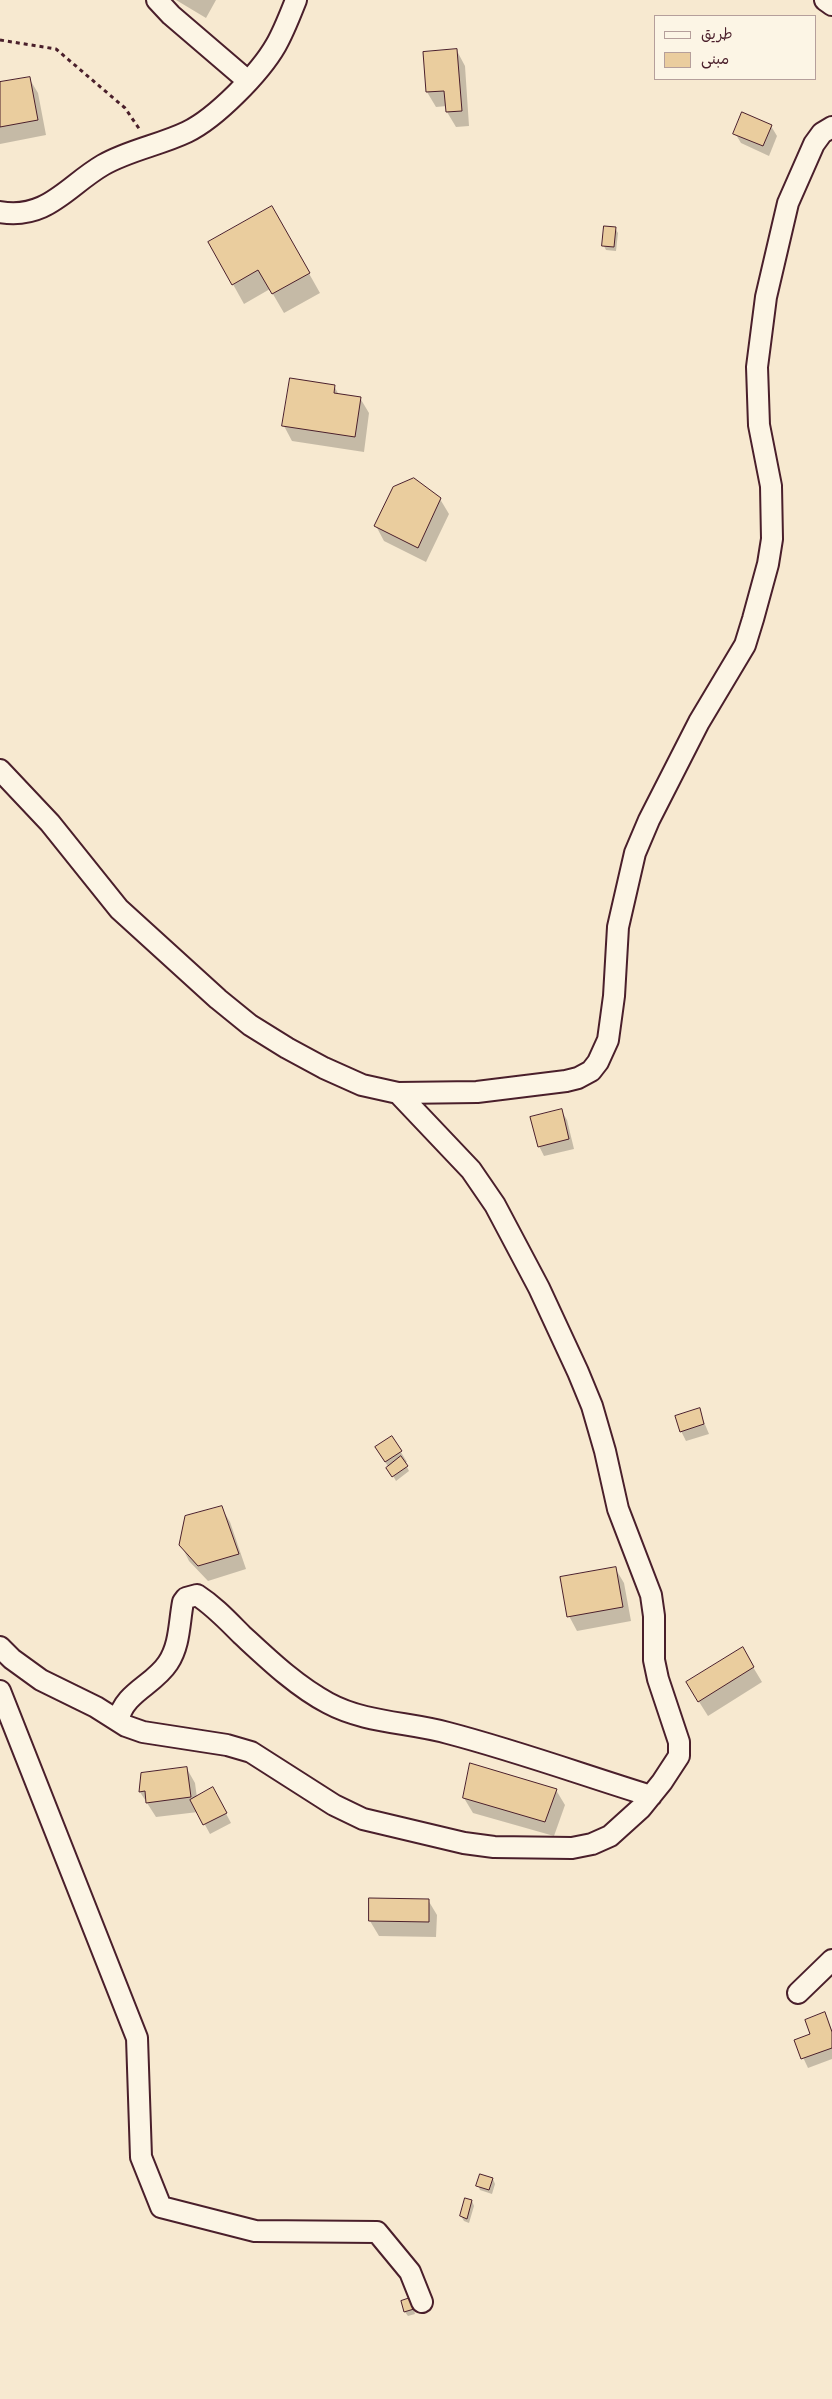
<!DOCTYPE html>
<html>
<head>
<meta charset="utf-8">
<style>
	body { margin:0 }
	#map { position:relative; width:832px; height:2399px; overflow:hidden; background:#f7e9d0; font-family:Dekko,"Playpen Sans Arabic",sans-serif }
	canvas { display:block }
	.legend { position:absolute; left:654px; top:15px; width:162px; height:65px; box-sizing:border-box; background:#fcf5e5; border:1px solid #b59f9b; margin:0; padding:6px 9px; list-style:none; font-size:15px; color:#4a1f2b }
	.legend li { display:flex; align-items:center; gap:10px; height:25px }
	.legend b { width:25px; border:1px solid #b59f9b }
</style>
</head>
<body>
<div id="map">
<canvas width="832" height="2399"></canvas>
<ul class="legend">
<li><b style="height:6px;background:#fcf5e5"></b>طريق</li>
<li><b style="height:14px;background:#eacd9e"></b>مبنى</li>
</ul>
</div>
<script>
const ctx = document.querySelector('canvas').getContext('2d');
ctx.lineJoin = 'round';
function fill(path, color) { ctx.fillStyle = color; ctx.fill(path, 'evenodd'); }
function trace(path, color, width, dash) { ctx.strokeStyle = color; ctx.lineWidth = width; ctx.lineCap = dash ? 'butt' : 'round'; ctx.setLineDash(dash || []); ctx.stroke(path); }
const shadow = new Path2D(`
	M176 0H216L206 18Z
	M457 51 465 66 469 126 456 127 447 112V106L436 107 427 92Z
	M29 78 38 93 46 135 0 144V83Z
	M771 126 777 136 769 156 741 143 735 133Z
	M272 208 320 293 284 313 270 289 244 304 210 243Z
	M615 228 618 233 616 251 606 250 604 246Z
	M334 386 339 395 360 398 369 413 364 452 292 441 284 426Z
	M440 499 449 514 426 562 384 541 376 526Z
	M561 1110 567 1120 574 1149 544 1156 539 1146Z
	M699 1410 709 1434 686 1441 681 1431Z
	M392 1438 407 1462 405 1463 409 1471 396 1481 377 1447Z
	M221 1507 230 1522 246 1569 208 1581 189 1561 181 1545Z
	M615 1568 624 1583 631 1621 577 1631 569 1616Z
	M753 1667 762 1682 708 1716 696 1697Z
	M187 1769 195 1783 197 1798 213 1789 231 1823 210 1834 198 1812 156 1817 140 1792Z
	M556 1790 565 1805 554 1836 473 1813 464 1798Z
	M371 1899 428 1900 437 1915 436 1937 379 1936 370 1921Z
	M824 2014 832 2030V2059L808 2068 795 2040 811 2035Z
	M493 2179 495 2184 492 2194 480 2190 478 2185Z
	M472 2201 474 2206 469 2223 464 2221 461 2216Z
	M412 2304 415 2314 408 2316 405 2312Z`);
const building = new Path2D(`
	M457 49 462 111 446 112 444 91 426 92 423 52Z
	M30 77 38 120 0 127V82Z
	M742 112 772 125 763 146 733 134Z
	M272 206 310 273 272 294 258 270 232 285 208 242Z
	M604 226 616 227 614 247 602 246Z
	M290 378 335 385 334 393 361 397 355 437 282 426Z
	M414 478 441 498 418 548 374 526 393 487Z
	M562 1109 569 1139 538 1147 530 1117Z
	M700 1408 704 1424 680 1432 675 1416Z
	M392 1436 402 1451 385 1462 375 1447Z
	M401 1456 408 1466 392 1477 386 1468Z
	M222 1506 239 1554 198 1566 179 1545 185 1516Z
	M616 1567 623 1607 567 1617 560 1577Z
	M743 1647 754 1667 698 1702 686 1682Z
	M470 1763 557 1789 545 1822 463 1798Z
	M187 1767 191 1797 146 1803 145 1791 139 1792 141 1773Z
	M213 1787 227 1813 203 1825 190 1800Z
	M369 1898 429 1899V1922L369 1921Z
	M825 2012 832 2032V2048L801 2059 794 2040 810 2034 805 2020Z
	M480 2174 493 2178 489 2190 476 2186Z
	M465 2198 472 2200 467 2219 460 2216Z
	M410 2298 414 2309 404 2312 401 2301Z`);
const path = new Path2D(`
	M0 40 56 49 125 108 140 130`);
const minor = new Path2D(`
	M157 0 171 15 248 81
	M825 0 832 5
	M0 212C47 220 67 186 103 165 129 150 160 145 187 132 216 118 260 73 276 45 284 31 290 15 296 0
	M0 770 50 823 119 909 218 999 250 1025 287 1048 324 1068 362 1085 398 1093 477 1092 566 1081 578 1078 591 1071 598 1062 608 1040 614 996 618 927 635 853 649 820 699 722 745 645 753 619 768 564 772 539 771 486 759 425 757 367 766 297 788 203 814 144 822 133 832 127
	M0 1647 12 1659 41 1680 96 1707 126 1726 143 1732 227 1745 251 1752 334 1805 363 1819 464 1843 494 1847 572 1848 592 1844 610 1836 641 1808 662 1782 679 1756V1742L658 1679 654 1660V1616L651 1595 618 1509 605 1451 592 1406 578 1372 539 1288 495 1205 471 1170 398 1093
	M0 1691 137 2038 141 2157 161 2207 255 2231 377 2232 410 2272 422 2302
	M118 1721C124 1692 153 1686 168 1663 180 1645 179 1623 183 1602L186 1598 197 1595C214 1606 227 1620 242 1635 268 1659 296 1686 328 1703 365 1723 408 1722 448 1733 517 1751 583 1775 651 1796
	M798 1993 832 1960`);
fill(shadow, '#0003');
fill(building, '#eacd9e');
trace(building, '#4a1f2b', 1);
trace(minor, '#4a1f2b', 24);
trace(path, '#4a1f2b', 3, [4, 4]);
trace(minor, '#fcf5e5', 20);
</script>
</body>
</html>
